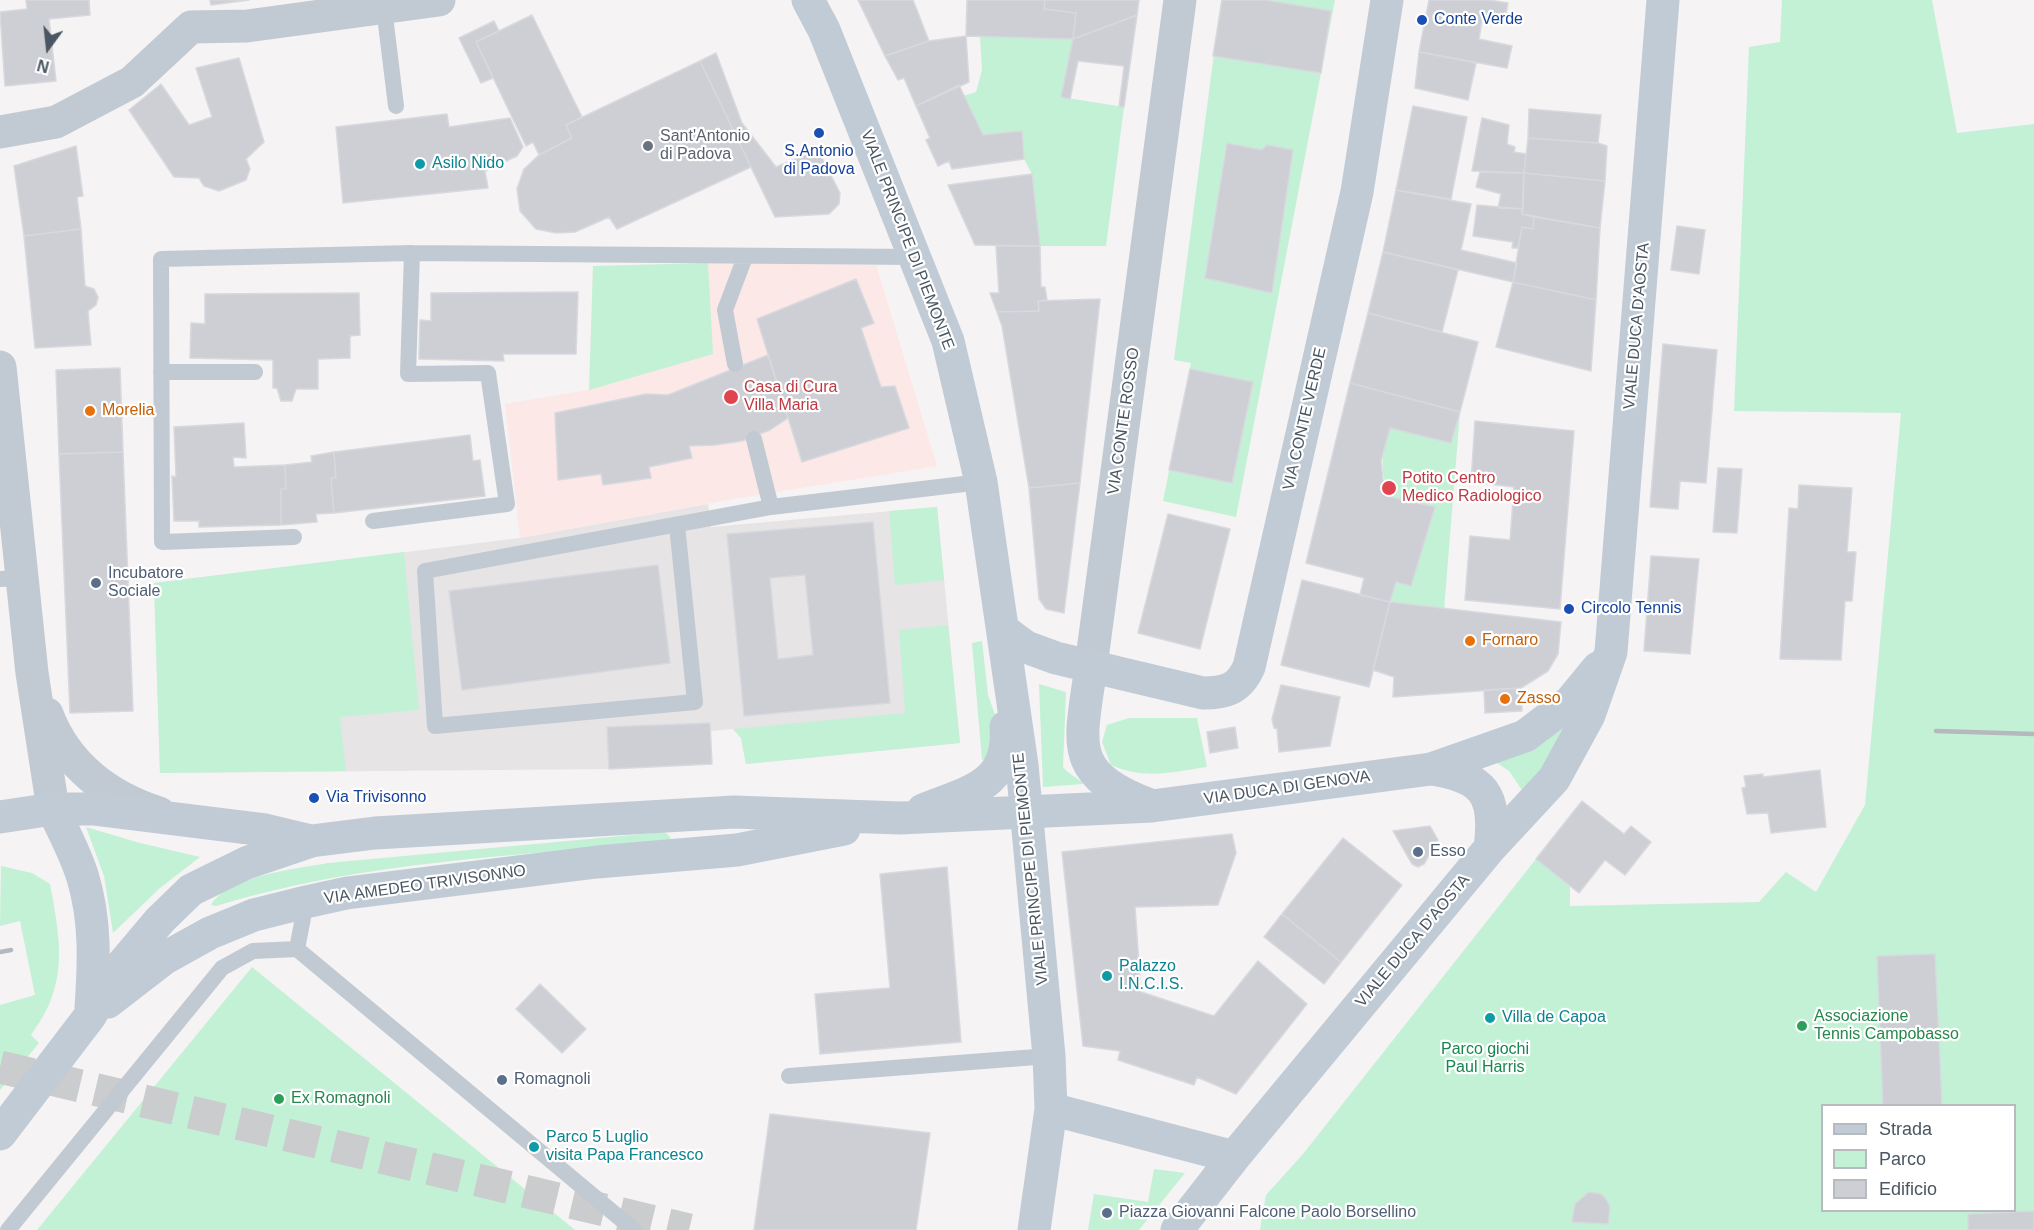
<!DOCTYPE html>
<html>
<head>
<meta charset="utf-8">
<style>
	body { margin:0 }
	#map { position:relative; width:2034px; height:1230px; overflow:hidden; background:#f5f3f3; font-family:Arial,sans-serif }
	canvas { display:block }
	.legend { position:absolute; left:1821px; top:1104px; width:195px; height:108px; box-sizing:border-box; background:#fff; border:2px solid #b7bbc0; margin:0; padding:8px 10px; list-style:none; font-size:18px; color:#4a5661 }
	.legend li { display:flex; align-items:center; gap:12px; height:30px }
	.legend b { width:30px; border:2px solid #b7bbc0 }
	.north { position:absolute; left:18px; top:18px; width:60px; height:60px; -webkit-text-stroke:4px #fff; paint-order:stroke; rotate:195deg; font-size:16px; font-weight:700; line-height:24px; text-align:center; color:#4a5661 }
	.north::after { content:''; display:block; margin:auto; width:21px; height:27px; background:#4a5661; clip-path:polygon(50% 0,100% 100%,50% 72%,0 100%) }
</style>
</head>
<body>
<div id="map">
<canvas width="2034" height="1230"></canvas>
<ul class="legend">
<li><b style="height:8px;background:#c1cbd6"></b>Strada</li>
<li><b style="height:16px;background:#c3f1d5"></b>Parco</li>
<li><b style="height:16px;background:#cdcfd5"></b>Edificio</li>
</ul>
<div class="north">N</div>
</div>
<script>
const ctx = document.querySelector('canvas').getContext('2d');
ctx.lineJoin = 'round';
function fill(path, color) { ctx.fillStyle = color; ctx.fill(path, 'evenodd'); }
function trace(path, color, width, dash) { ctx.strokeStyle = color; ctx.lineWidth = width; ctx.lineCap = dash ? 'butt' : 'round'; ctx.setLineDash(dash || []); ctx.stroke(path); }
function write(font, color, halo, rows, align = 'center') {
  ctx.font = font + ' Arial,sans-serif'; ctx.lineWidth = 4.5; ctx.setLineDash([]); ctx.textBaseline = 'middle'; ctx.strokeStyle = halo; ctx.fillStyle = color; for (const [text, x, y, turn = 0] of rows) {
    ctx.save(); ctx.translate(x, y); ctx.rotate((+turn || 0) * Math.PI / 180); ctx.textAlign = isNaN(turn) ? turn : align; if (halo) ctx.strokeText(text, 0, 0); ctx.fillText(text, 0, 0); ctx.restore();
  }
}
const education = new Path2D(`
	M708 504 711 527 937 507 960 743 746 764 741 738 733 729 710 731 712 764 609 769 160 773 154 583 520 538Z`);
const medical = new Path2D(`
	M708 263 876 265 937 466 739 498 520 538 505 404 589 390 593 266Z`);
const green = new Path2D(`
	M1221 0H1335L1236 517 1163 501 1191 363 1174 360Z
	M1782 0H1932L1957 133 2034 124V1230H1260L1266 1195 1303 1154 1536 859 1570 886V906L1759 902 1786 872 1816 892 1865 805 1901 413 1734 411 1749 47 1780 42ZM1822 1106H2014V1210H1822Z
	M980 36 1073 39 1061 97 1124 107 1106 246H1040L1032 174 1024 159 1022 132 983 135 963 96 976 92 982 70Z
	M708 263 713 354 589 390 593 266Z
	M1460 412 1444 610 1390 602 1396 582 1411 586 1434 507 1391 497C1378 469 1382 457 1390 428L1450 443Z
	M937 507 944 580 895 585 889 511Z
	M404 552 419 710 340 717 346 771 160 773 154 583Z
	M948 625 960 743 746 764 741 738 733 729 905 713 899 630Z
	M982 641 988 695 998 723 989 758 982 760 972 643Z
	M1039 684 1066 692 1063 767C1069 775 1078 777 1083 784L1043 787Z
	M1589 697 1526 796 1509 771 1497 763Z
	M1129 718H1197L1207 767C1172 772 1144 780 1111 765L1102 742 1107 725Z
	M86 827 140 843 200 857 160 888 113 933 104 876Z
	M665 832 671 838 666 842C515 856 362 861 216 906L211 905C229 875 296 869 328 863Z
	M1 866 32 873 50 884C61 943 69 984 31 1035L39 1043 0 1090V1005L35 995 20 921 0 926Z
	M252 967 575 1230H37Z
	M1154 1169 1185 1173 1139 1230H1088L1094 1194 1148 1202Z`);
const building = new Path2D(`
	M26 0H89L90 15 49 19 56 81 5 86 0 12 27 9Z
	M210 0H249L211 5Z
	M858 0H913L929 41 885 56Z
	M967 0H1045L1044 9 1076 13 1073 39 966 36Z
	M1045 0H1139L1137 15 1073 39 1076 13 1044 9Z
	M1222 0H1266L1331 11 1321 73 1213 56Z
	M1429 0H1489L1508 3 1505 18 1483 14 1479 39 1512 46 1507 68 1419 52Z
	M532 15 582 117 566 125 572 138 539 155 533 142 526 146 476 42Z
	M1137 15 1124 107H1119L1124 66 1078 61 1070 99 1061 97 1073 39Z
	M494 21 499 31 476 42 493 78 481 83 459 38Z
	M966 36 969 82 916 106 904 78 898 80 885 56 929 41Z
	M1419 52 1476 63 1468 100 1415 88Z
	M716 53 742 123 776 167 818 150 840 193 839 204 829 214 775 217 700 61Z
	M239 58 264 142 246 159 250 169 246 180 219 191 204 186 199 178 174 177 129 110 161 84 189 125 212 117 196 68Z
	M700 61 751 167 617 229 609 217 575 232 556 233 536 229 520 211 517 189 524 169 539 155 572 138 566 125Z
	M959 85 983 135 1022 131 1024 159 952 169 949 161 938 166 926 140 930 138 916 106Z
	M1413 106 1467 117 1451 199 1396 190Z
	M1529 109 1601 115 1598 143 1528 138Z
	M447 114 449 127 510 118 523 147 517 156 485 171 488 188 343 203 336 127Z
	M1482 118 1509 125 1507 144 1515 147 1514 152 1526 154 1524 173 1472 171Z
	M1528 138 1598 143 1607 146 1605 181 1524 173Z
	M1227 143 1262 150 1267 145 1293 150 1272 293 1205 278Z
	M76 146 83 196 77 197 81 229 24 236 14 166Z
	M1480 172 1524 173 1523 209 1498 208 1501 194 1476 187Z
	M1524 173 1605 181 1600 228 1522 214Z
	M1032 174 1040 246 975 245 948 185Z
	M1396 190 1471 204 1461 250 1517 263 1513 282 1383 252Z
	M1477 205 1523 209 1522 214 1534 217 1533 229 1522 227 1518 248H1512L1513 242 1473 236Z
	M1534 217 1600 228 1596 300 1513 282 1522 227 1533 229Z
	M1677 226 1705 230 1699 274 1671 270Z
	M81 229 85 286 94 289 98 297 96 305 88 311 91 345 35 348 24 236Z
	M996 246H1040L1041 287H1045L1047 300 1038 301 1039 311 997 312 990 293H999Z
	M1383 252 1458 270 1442 332 1368 313Z
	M856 279 874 323 861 328 881 387 895 386 909 428 802 462 757 319Z
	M1513 282 1596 300 1591 371 1496 347Z
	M578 292 576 354H503L504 361 419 359 420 320 431 321V293Z
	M359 293 360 335 350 336V358L318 359V389H296L292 401H281L277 388H273V360L190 358 191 323 205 324V294Z
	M1100 299 1080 483 1029 488 1002 326 997 312 1039 311 1038 301Z
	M1368 313 1478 342 1460 412 1350 383Z
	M1663 344 1717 350 1706 483 1680 481 1678 509 1650 507Z
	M768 355 788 418 770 430 742 441 715 445 689 446 692 458 649 467 651 478 603 485 601 474 558 480 555 413 646 394 668 395Z
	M120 368 123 452 59 454 56 370Z
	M1190 369 1253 382 1232 483 1169 470Z
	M1350 383 1460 412 1451 443 1390 428 1381 461 1383 480 1391 497 1435 507 1411 586 1396 582 1390 602 1360 595 1364 578 1306 563Z
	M1475 421 1574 431 1560 609 1465 600 1470 536 1510 540 1514 487 1471 482Z
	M244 423 246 458 233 457 234 467 285 465 286 489H281V525L199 527V521H174L172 476 176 477 174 427Z
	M470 435 473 461 480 460 485 496 334 513 331 478H336L334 452Z
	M123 452 133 711 70 713 59 454Z
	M334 452 336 478H331L334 513 316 514 317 522 281 525V489H286L285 465 312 462 311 456Z
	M1718 468 1742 469 1737 533 1713 532Z
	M1080 483 1064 613 1046 609 1039 599 1029 488Z
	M1799 485 1852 488 1847 552H1856L1852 601H1845L1841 660 1780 659 1789 508 1798 509Z
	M1168 514 1230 529 1200 649 1138 633Z
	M873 522 890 703 744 716 727 534ZM805 575 813 655 778 659 770 578Z
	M1651 556 1699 559 1690 654 1644 651Z
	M658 565 670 663 462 690 449 591Z
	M1302 580 1390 602 1369 687 1281 665Z
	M1390 602 1561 622 1558 654 1548 671 1521 688 1393 697 1394 677 1373 670Z
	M1281 685 1340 697 1330 746 1279 752 1277 729 1274 728 1272 719Z
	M1521 688 1522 711 1485 713 1484 690Z
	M710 723 712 764 609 769 607 727Z
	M1235 727 1238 748 1210 753 1207 732Z
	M1820 770 1826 827 1771 833 1768 813 1747 814 1742 788 1746 787 1744 776 1763 774V777Z
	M1582 801 1624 834 1631 826 1651 842 1625 875 1605 860 1579 893 1536 859Z
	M1430 826 1438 840 1424 864 1418 867 1412 864 1393 831Z
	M1232 834 1236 853 1218 905 1135 907 1141 992 1214 1016 1258 961 1307 1004 1236 1094 1197 1077 1194 1085 1118 1060 1120 1051 1083 1046 1062 852Z
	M1343 838 1402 885 1341 962 1282 914Z
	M947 867 961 1042 820 1054 815 994 890 988 880 874Z
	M1282 914 1341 962 1324 984 1264 937Z
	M1935 954 1942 1106H1883L1877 956Z
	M540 984 586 1029 562 1053 516 1009Z
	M770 1114 930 1133 916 1230H754Z
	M1589 1192 1601 1194 1606 1199 1610 1207 1608 1224 1572 1222 1575 1204Z
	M2034 1211V1230H1968V1214Z`);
const primaryTunnel = new Path2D(`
	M0 1067 689 1230`);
const lane = new Path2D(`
	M384 8 396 106
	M735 364 725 310 745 257
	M161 372H255
	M754 439 771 507
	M373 521 507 504 488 373 408 374 412 253
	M677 525 695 702 435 726 425 571 771 507 981 482
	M294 537 162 542 161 259 412 253 916 257
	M0 579 23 578
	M297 949 634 1230
	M789 1076 1049 1056
	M8 1230 222 968 253 951 297 949 306 902`);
const street = new Path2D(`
	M0 132 56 122 132 82 191 27 247 26 439 0
	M0 367 32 673 53 809
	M1091 666 1180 0
	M47 714C66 765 108 797 159 813`);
const secondary = new Path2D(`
	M808 0 824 30 948 341 981 482 1022 765 1049 1056 1051 1109 1034 1230
	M1003 630 1026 647 1056 658 1203 693C1226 693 1239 689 1249 667L1357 192 1387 0
	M1091 666C1081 743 1065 773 1150 805
	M1431 769 1525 736 1570 702 1598 668
	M53 809C63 831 76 854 83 878 96 921 94 964 91 1008
	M923 810C967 792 1011 786 1006 727
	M0 817 53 809H95L265 830 311 841
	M108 1002 165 958 210 933 254 915 306 902 347 893 597 862 737 850 844 829
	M1051 1109 1234 1157
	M0 1134 90 1016 117 971 160 920 191 890 246 863 311 841 375 833 734 812 900 818 1152 806 1431 769C1484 777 1497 794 1490 848
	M1177 1230 1234 1157 1490 848 1554 779 1589 715 1611 652 1663 0`);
const rail = new Path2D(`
	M1936 731 2034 734
	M0 952 11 950`);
const markers = [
	[1422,20,6,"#1a4fb4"],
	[819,133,6,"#1a4fb4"],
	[648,146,6,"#6b7280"],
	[420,164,6,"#0f9aa8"],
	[731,397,8,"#e0444e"],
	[90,411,6,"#e8710a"],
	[1389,488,8,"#e0444e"],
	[96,583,6,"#5c6f8a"],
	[1569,609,6,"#1a4fb4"],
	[1470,641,6,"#e8710a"],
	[1505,699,6,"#e8710a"],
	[314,798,6,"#1a4fb4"],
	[1418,852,6,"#5c6f8a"],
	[1107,976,6,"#0f9aa8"],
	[1490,1018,6,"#0f9aa8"],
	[1802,1026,6,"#2e9e5b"],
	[502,1080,6,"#5c6f8a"],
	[279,1099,6,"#2e9e5b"],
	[534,1147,6,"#0f9aa8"],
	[1107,1213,6,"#5c6f8a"]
];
const transitNames = [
	["Conte Verde",1434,20],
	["S.Antonio",819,152,"center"],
	["di Padova",819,170,"center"],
	["Circolo Tennis",1581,609],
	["Via Trivisonno",326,798]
];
const worshipNames = [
	["Sant'Antonio",660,137],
	["di Padova",660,155]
];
const cultureNames = [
	["Asilo Nido",432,164],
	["Palazzo",1119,967],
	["I.N.C.I.S.",1119,985],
	["Villa de Capoa",1502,1018],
	["Parco 5 Luglio",546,1138],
	["visita Papa Francesco",546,1156]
];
const streetNames = [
	["VIALE PRINCIPE DI PIEMONTE",907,240,69],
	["VIALE DUCA D'AOSTA",1637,326,-85],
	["VIA CONTE VERDE",1305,419,-77],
	["VIA CONTE ROSSO",1124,421,-82],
	["VIA DUCA DI GENOVA",1287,788,-8],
	["VIALE PRINCIPE DI PIEMONTE",1031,869,-96],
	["VIA AMEDEO TRIVISONNO",425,885,-8],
	["VIALE DUCA D'AOSTA",1413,941,-50]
];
const healthNames = [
	["Casa di Cura",744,388],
	["Villa Maria",744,406],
	["Potito Centro",1402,479],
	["Medico Radiologico",1402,497]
];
const foodNames = [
	["Morelia",102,411],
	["Fornaro",1482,641],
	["Zasso",1517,699]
];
const serviceNames = [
	["Incubatore",108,574],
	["Sociale",108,592],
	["Esso",1430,852],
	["Romagnoli",514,1080],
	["Piazza Giovanni Falcone Paolo Borsellino",1119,1213]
];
const leisureNames = [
	["Associazione",1814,1017],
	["Tennis Campobasso",1814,1035],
	["Ex Romagnoli",291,1099]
];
const parkNames = [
	["Parco giochi",1485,1050],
	["Paul Harris",1485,1068]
];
fill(education, '#e6e4e5');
fill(medical, '#fce8e6');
fill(green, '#c3f1d5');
fill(building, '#cdcfd5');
trace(building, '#d7d9de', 1.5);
trace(primaryTunnel, '#caccce', 33, [33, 16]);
trace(lane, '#c1cad2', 16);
trace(street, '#c1cad2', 33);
trace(secondary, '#c1cbd6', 33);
trace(rail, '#b5b8bd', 4.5);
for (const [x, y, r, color] of markers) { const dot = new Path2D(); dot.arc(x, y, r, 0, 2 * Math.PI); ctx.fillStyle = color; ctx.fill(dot); trace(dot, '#fff', 2); }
write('16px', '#164399', '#fff', transitNames, 'left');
write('16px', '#5b616d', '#fff', worshipNames, 'left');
write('16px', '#0d838f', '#fff', cultureNames, 'left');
write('16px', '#4a5661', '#fff', streetNames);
write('16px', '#be3a42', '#fff', healthNames, 'left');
write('16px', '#c56008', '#fff', foodNames, 'left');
write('16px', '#4e5e75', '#fff', serviceNames, 'left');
write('16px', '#27864d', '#fff', leisureNames, 'left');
write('16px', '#17864f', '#fff', parkNames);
</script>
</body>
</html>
